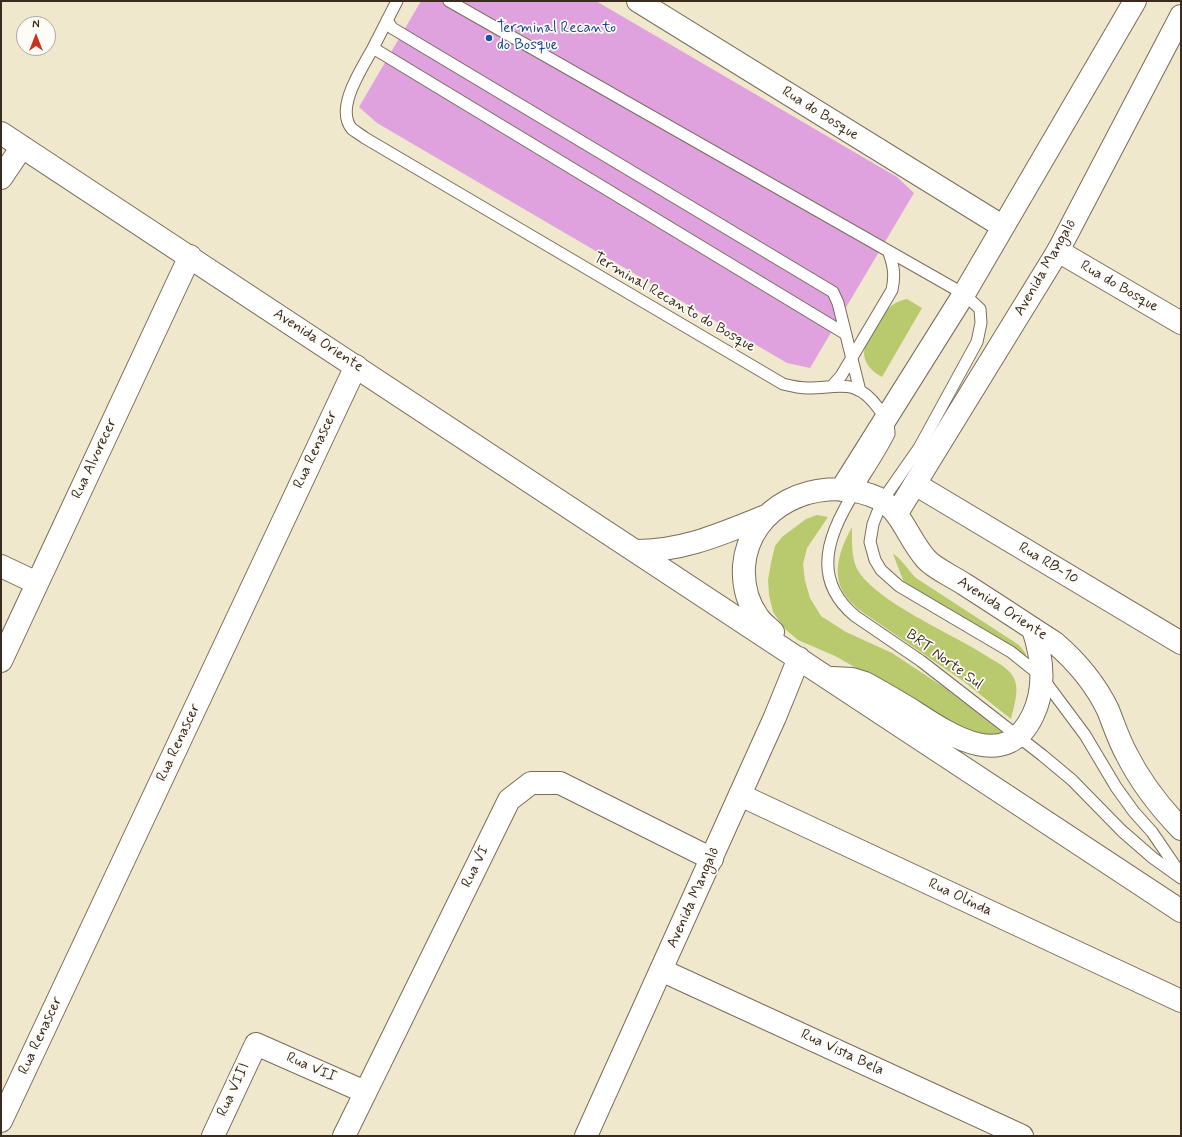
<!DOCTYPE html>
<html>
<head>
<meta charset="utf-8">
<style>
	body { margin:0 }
	#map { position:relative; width:1182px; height:1137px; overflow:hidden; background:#f0e8cd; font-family:Mynerve,sans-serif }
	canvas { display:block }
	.frame { position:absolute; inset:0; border:2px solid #3b2a1e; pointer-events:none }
	.north { position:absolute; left:16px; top:16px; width:40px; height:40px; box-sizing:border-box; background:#fdfcf7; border:1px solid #afa8a0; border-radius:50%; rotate:0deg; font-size:11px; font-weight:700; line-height:16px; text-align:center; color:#3b2a1e }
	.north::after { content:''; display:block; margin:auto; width:14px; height:18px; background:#c8321e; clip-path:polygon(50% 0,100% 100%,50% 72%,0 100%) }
</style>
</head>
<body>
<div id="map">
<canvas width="1182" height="1137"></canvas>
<div class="frame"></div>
<div class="north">N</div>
</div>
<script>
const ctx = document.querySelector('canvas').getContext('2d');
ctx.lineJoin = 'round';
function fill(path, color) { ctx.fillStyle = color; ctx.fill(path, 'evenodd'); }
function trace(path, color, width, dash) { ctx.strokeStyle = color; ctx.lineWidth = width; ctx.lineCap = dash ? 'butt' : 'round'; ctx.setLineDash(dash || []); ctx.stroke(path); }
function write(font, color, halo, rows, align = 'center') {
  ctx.font = font + ' Mynerve,sans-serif'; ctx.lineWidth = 3.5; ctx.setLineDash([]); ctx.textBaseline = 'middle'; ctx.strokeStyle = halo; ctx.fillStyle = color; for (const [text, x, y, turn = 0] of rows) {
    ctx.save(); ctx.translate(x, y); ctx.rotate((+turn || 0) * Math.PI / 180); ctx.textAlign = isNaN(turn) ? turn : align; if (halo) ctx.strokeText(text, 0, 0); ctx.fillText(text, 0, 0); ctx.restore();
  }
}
const green = new Path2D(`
	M907 299 922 308 882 377C871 371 861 361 865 347 873 326 885 303 907 299Z
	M817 515 828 517 807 548 803 564 805 581 810 598 821 616 846 632 892 653 945 688 1004 734 971 737 867 674 835 656 798 640 785 629 773 612 769 595 768 580 771 563 775 546 782 537 806 519Z
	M852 527C852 539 851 557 857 569 876 602 951 633 985 655 994 661 1006 666 1012 675 1021 687 1014 706 1011 719L963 681 858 609C852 603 845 597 842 590 832 569 842 545 852 527Z
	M893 554C899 556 910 572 916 578L1019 645 1026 654 1027 661 909 588 903 580Z`);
const building = new Path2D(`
	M421 1H596L897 177 914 193 810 368 787 363 377 123 359 107Z`);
const lane = new Path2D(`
	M397 1 373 48 844 333
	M449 1 964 294 980 309 981 323 977 342 919 448 882 501 873 524 870 542 875 560 881 570 899 586 1011 652 1041 676 1085 735 1116 787 1134 812 1152 832 1180 873
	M387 20 392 28 833 292 838 303 860 391
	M373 48C363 67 334 108 352 129 356 132 361 135 365 138L783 384C791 386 799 388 808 388 840 388 856 377 879 409 885 417 889 423 889 434 862 490 788 560 855 616L921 661 1042 755 1072 780 1122 831 1153 858 1181 878
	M832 386 841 376 892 290C895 276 894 267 889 253`);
const street = new Path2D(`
	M638 1 1002 226
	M1 178 22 147
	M1058 251 1181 323
	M915 484 1181 643
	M1 566 37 583
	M1 661 190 256
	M740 795 1181 1001
	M661 970 1022 1136
	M1 1121 356 366
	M213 1136 256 1044 365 1092
	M344 1136 509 800 531 783H560L712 859`);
const secondary = new Path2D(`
	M1 133 1181 911
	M841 490 964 294 1135 1
	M897 513 1058 251 1181 16
	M635 551C684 551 721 534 766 516
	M773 632C768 627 762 623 758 617 747 602 743 584 744 566 749 505 816 476 870 495 901 505 905 535 926 559 935 569 952 576 964 584 994 603 1024 623 1055 643 1077 662 1095 683 1108 710 1114 725 1119 741 1127 755 1141 783 1160 807 1181 829
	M833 678 852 679 865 683C880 691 895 700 910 709 947 733 1005 775 1033 715 1046 688 1042 656 1033 629
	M586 1136 775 717 799 658`);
const markers = [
	[489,38,4,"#1a4fb4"]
];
const transitNames = [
	["Terminal Recanto",497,29],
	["do Bosque",497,46]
];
const streetNames = [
	["Rua do Bosque",820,114,32],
	["Avenida Mangalô",1046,268,-60],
	["Rua do Bosque",1119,287,30],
	["Terminal Recanto do Bosque",674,303,30],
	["Avenida Oriente",318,341,33],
	["Rua Renascer",316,450,-65],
	["Rua Alvorecer",95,459,-65],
	["Rua RB-10",1048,564,31],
	["Avenida Oriente",1002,609,33],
	["BRT Norte Sul",944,660,36],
	["Rua Renascer",179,743,-65],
	["Rua VI",476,867,-64],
	["Avenida Mangalô",694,898,-66],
	["Rua Olinda",960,898,25],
	["Rua Renascer",41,1036,-65],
	["Rua Vista Bela",842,1053,25],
	["Rua VII",311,1068,24],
	["Rua VIII",234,1090,-65]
];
fill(green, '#b8ca6d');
fill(building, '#e0a1df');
trace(lane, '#7a6c5b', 13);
trace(street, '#7a6c5b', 24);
trace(secondary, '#7a6c5b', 24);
trace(lane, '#fff', 11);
trace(street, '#fff', 22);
trace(secondary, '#fff', 22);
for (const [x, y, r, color] of markers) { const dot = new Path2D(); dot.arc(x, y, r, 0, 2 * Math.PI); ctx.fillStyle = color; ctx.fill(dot); trace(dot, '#fdfcf7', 1.5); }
write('15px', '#164399', '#fdfcf7', transitNames, 'left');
write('15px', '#3b2a1e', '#fdfcf7', streetNames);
</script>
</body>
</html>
